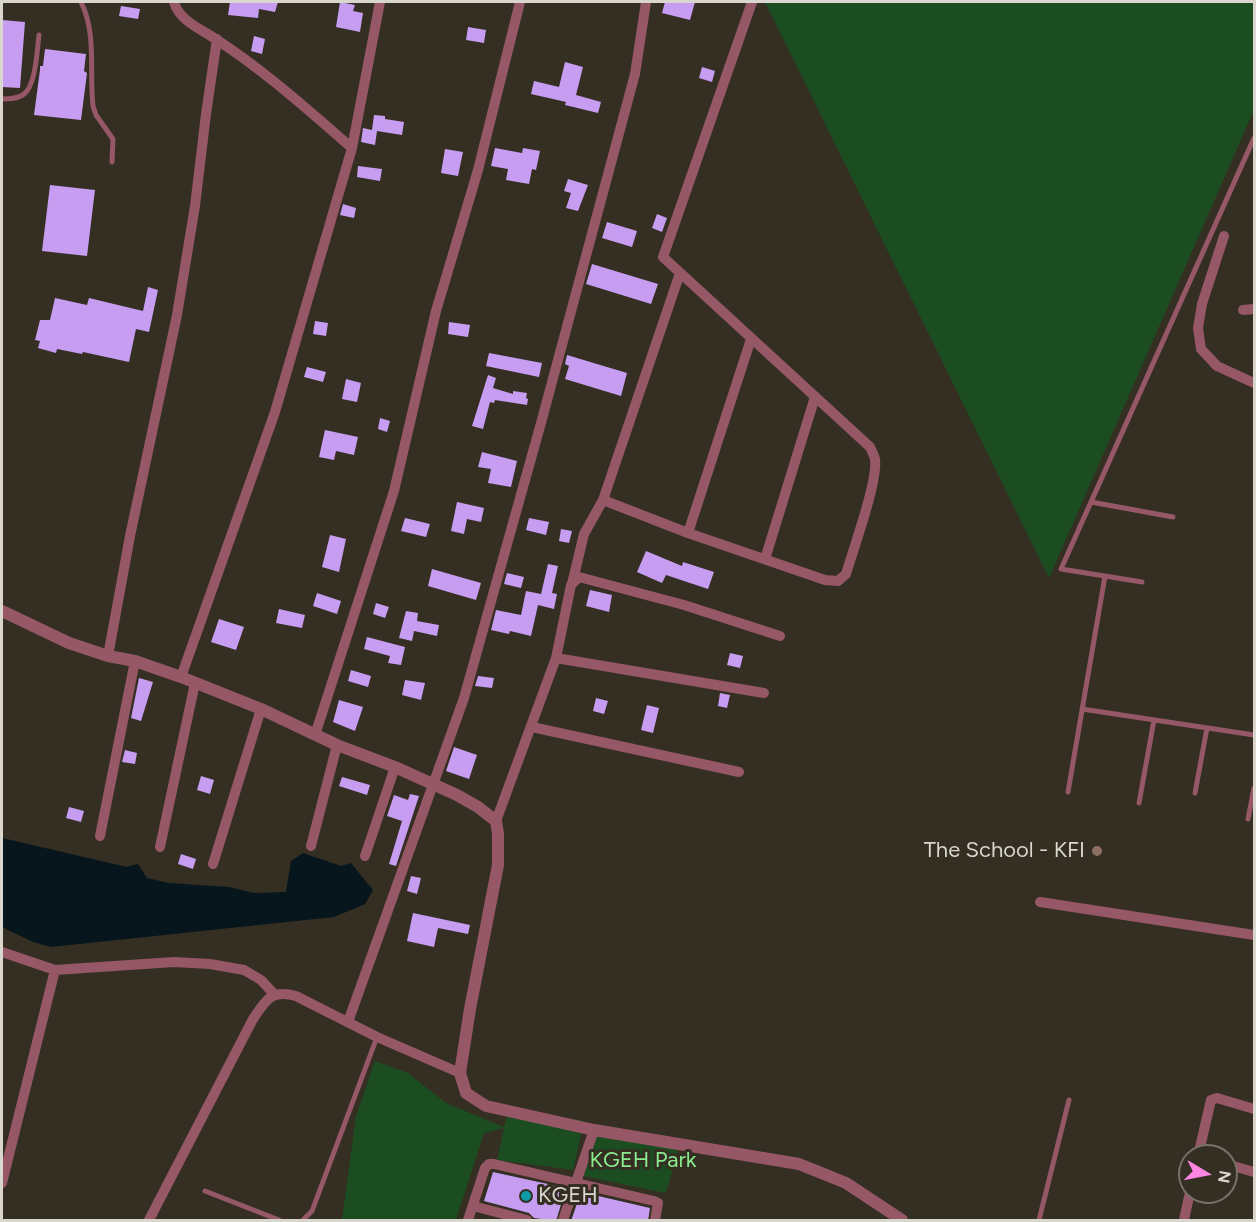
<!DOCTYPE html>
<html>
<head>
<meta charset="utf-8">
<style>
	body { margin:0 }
	#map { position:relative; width:1256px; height:1222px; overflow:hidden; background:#342f22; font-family:Figtree,sans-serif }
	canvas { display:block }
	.frame { position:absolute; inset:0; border:3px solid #d9d6ce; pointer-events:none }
	.north { position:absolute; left:1178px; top:1144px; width:60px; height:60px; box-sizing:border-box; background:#342f22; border:2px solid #767267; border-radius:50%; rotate:100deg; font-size:16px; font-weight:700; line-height:24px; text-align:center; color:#d9d6ce }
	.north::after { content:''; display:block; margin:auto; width:21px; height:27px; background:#fd86e2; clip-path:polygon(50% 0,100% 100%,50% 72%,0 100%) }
</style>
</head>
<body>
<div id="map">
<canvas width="1256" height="1222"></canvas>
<div class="frame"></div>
<div class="north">N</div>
</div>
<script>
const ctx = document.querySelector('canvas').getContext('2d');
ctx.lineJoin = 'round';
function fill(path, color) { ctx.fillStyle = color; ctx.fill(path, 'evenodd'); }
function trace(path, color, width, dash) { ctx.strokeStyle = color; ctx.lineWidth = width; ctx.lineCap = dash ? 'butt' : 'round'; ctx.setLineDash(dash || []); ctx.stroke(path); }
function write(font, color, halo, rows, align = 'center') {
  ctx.font = font + ' Figtree,sans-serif'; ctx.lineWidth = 6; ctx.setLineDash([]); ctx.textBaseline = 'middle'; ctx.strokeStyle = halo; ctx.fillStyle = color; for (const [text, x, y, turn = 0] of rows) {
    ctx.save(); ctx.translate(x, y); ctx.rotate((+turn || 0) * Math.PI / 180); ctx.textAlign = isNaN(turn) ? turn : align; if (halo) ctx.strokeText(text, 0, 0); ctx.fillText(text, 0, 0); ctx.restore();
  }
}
const green = new Path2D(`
	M765 2H1254V110L1049 578Z
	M375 1061 408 1073 446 1103 504 1127 509 1109 584 1121 573 1170 497 1160 504 1128 484 1133 456 1220H342L356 1116Z
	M595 1124 681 1140 666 1193 583 1176Z`);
const water = new Path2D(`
	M2 838 127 867 138 864 147 878 169 883 229 887 254 893 286 892 291 861 303 853 341 866 351 863 373 890 365 904 334 917 51 947 33 942 2 927Z`);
const building = new Path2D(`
	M230 2H278L275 12 259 9 258 18 228 15Z
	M340 2 355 5 353 11 363 13 360 32 336 27Z
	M665 2H695L690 20 662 13Z
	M121 6 140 9 138 19 119 16Z
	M2 20 25 22 20 88 2 87Z
	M468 27 486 30 484 43 466 40Z
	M254 36 265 39 262 54 251 51Z
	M45 49 86 54 84 71 87 73 81 120 34 115 40 70V66H43Z
	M565 62 583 67 576 95 601 102 598 113 565 105 566 102 531 94 534 81 559 87Z
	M702 67 715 71 712 82 699 78Z
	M374 115 385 116V119L404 122 402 135 377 131 375 145 361 142 363 128 372 130Z
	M495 148 522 153 523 148 540 151 536 170 532 169 529 184 506 180 508 169 491 166Z
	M445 149 463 152 458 176 441 173Z
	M358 166 382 169 380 181 357 177Z
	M568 179 588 185 578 211 566 208 571 193 564 191Z
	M50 185 95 190 87 256 42 251Z
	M343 204 356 208 354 218 340 215Z
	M657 214 667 218 662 232 652 228Z
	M607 222 637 231 632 247 602 238Z
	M592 264 658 284 651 304 586 284Z
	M148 287 158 290 149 332 136 329 129 362 83 352 82 354 57 349 56 353 38 348 40 341 35 340 40 320H50L55 298 87 305 89 298 143 311Z
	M315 321 328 323 326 336 313 334Z
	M449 322 470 325 468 337 448 334Z
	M489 353 542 363 539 377 486 366Z
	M567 355 627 373 621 396 565 379 569 366 565 364Z
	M307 367 326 372 323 382 304 377Z
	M488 375 496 378 493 388 513 394V391L527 393 526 398 528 399 527 405 495 400 494 403 490 402 483 429 472 426Z
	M346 379 361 383 357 402 342 399Z
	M380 418 390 421 387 432 378 429Z
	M325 430 358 437 354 455 336 451 334 460 319 457Z
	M482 452 517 461 511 487 488 483 491 469 478 467Z
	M457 502 484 508 481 522 467 519 464 534 451 531Z
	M405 518 430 524 426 537 401 531Z
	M529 518 549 522 546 535 526 530Z
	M561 529 572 531 569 543 559 541Z
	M330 535 346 539 339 572 322 567Z
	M646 551 682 566 683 562 714 572 708 589 666 575 662 583 637 572Z
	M548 564 558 566 552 593 557 594 554 609 538 605 531 636 510 631 509 634 491 630 496 610 521 615 526 591 541 594Z
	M432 569 481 583 476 600 428 586Z
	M507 573 524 577 521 588 504 584Z
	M590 590 612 595 609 612 586 606Z
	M317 593 341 601 337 614 313 606Z
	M376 603 389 607 385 618 373 614Z
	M279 609 305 615 302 628 276 623Z
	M406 611 418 613 417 621 439 625 437 636 414 631 412 641 399 638Z
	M219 619 244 627 236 650 211 642Z
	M367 637 405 647 401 665 388 663 390 656 364 649Z
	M730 653 743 656 740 668 727 665Z
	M351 670 371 676 368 687 348 681Z
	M478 676 494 678 492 688 475 686Z
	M139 678 153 682 141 721 131 718Z
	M405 680 425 683 421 700 402 695Z
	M720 693 730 695 727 708 718 706Z
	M596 698 608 701 604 714 593 711Z
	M339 700 363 707 355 731 333 722Z
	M647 705 659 708 653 733 641 730Z
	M454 747 477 755 469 779 446 771Z
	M125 750 137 753 135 764 122 762Z
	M201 776 214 780 210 794 197 790Z
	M342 777 370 785 367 795 339 786Z
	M410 794 419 796 396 866 389 864 402 821 387 816 394 795 408 800Z
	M69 807 84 811 81 822 66 818Z
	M181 854 196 859 193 869 178 864Z
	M411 876 421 878 417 894 407 891Z
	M413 913 470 925 468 934 438 928 434 947 407 941Z
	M493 1172 566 1188 556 1221 534 1218 529 1213 484 1201Z
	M581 1192 650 1208 648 1221H571Z`);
const service = new Path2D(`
	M81 2C97 34 89 71 93 106L96 115 113 139 112 162
	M2 99C9 99 18 99 24 94 36 85 37 50 39 35
	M1091 502 1173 517
	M1142 582 1061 569 1254 138
	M1082 709 1254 735
	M1068 792 1105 576
	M1195 793 1207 728
	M1139 803 1154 720
	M1248 819 1254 788
	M205 1191 279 1220
	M303 1220 312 1211 377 1037
	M1039 1220 1069 1100`);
const minor = new Path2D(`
	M174 2C179 20 199 28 214 38 264 70 308 110 352 148
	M1224 236 1202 304 1198 328 1201 349 1217 366 1254 383
	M1243 310 1254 309
	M603 500 688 533 825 580 838 581 846 574C853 550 878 481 875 460 875 456 872 452 870 447L663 257 752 2
	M688 533 751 339
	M765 559 815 397
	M572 584 584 534 603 500 680 273
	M108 656 130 536 177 315 195 206 206 114 217 39
	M556 658 764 693
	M181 677 275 412 352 148 380 2
	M532 727 739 772
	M315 735 394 491 436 311 478 170 520 2
	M496 821 556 658 571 585 579 577 684 605 780 636
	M100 836 135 661
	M311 846 337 745
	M160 847 195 683
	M365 856 395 767
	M213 864 261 709
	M1040 902 1254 935
	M2 952 55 970 174 962 210 964 244 970 261 980 274 994
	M348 1022 464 698 541 423 635 74 646 2
	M1198 1156 1211 1100 1217 1098 1254 1109
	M1226 1164 1254 1172
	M2 1183 55 970
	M473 1206 527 1220
	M149 1220 253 1019C266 1000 271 989 296 996L377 1037 460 1073
	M468 1220 485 1168 489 1164H494L654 1201 658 1203 655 1220
	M563 1220 594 1130
	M1184 1220 1190 1192`);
const tertiary = new Path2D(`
	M2 611 69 643 108 656 135 661 181 677 261 709 337 745 395 767 457 795 478 807 496 821 498 834V865L470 1009 460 1073 466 1093 486 1106 594 1130 799 1164 846 1183 902 1220`);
const markers = [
	[1097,851,6,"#8d6e63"],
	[526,1196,6,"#0f9aa8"]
];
const poiNames = [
	["The School - KFI",1085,851],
	["KGEH",538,1196,"left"]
];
const parkNames = [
	["KGEH Park",643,1161]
];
fill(green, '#1c4d21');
fill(water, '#06161c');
fill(building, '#c79df2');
trace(service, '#965766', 5);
trace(minor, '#965766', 10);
trace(tertiary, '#965766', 12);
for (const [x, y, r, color] of markers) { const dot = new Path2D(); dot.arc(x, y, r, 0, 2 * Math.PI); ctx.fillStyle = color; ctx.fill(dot); trace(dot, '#342f22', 2); }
write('22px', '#d9d6ce', '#342f22', poiNames, 'right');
write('22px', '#89eb8e', '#342f22', parkNames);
</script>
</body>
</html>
